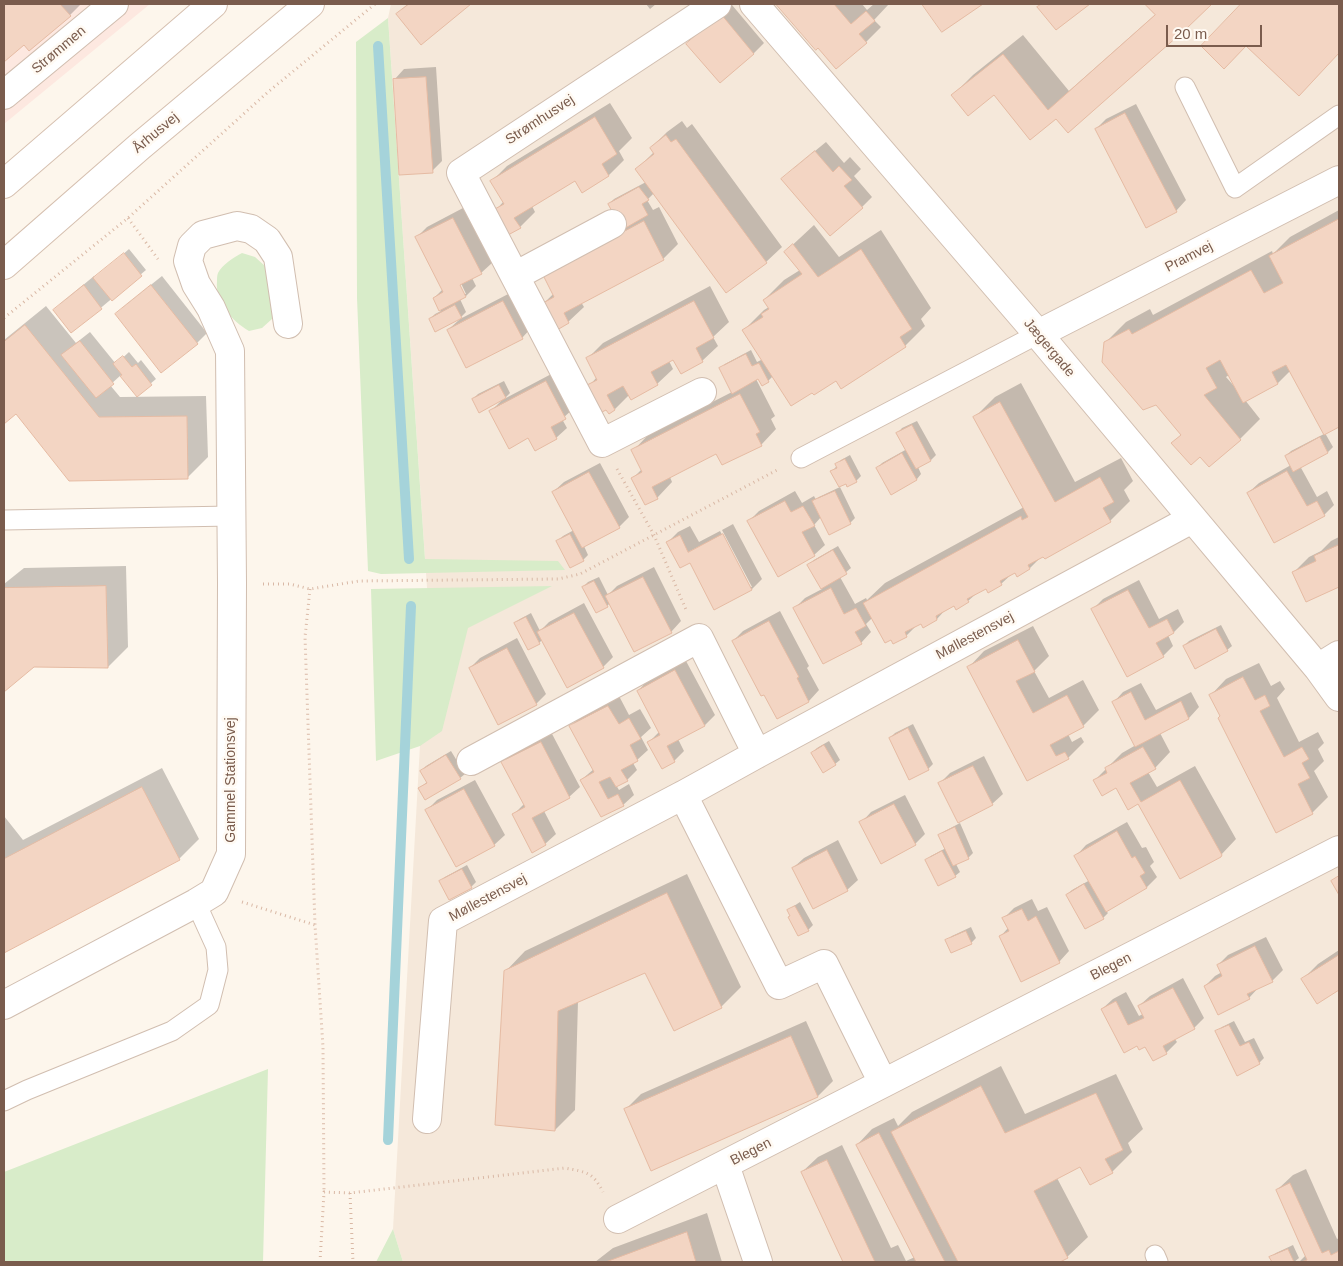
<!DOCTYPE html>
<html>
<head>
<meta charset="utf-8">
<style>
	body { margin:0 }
	#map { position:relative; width:1343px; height:1266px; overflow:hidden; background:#fdf6ec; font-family:Arial,sans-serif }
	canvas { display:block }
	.frame { position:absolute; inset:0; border:5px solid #7a5c4d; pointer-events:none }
	.scale { position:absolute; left:1166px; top:25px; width:96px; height:22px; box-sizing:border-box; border:2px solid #7a5c4d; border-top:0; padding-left:6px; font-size:15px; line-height:18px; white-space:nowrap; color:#7a5c4d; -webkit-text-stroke:4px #fffaf3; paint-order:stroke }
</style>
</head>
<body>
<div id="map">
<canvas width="1343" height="1266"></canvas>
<div class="frame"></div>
<div class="scale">20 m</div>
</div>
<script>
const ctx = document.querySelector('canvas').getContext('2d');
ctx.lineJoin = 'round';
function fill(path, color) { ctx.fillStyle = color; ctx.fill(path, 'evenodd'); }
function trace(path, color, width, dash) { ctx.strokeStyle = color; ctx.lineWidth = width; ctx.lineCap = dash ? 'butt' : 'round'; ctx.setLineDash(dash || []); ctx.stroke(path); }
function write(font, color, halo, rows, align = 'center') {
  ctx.font = font + ' Arial,sans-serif'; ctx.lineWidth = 5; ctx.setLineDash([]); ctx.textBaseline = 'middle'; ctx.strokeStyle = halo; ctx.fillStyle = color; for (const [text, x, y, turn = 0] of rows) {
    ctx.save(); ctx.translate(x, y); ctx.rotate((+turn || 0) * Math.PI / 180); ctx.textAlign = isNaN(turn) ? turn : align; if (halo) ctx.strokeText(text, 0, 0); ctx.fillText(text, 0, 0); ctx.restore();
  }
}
const residential = new Path2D(`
	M391 4H1339V1262H403L393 1229 428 602 388 18Z`);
const commercial = new Path2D(`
	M4 4H150L4 124Z`);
const green = new Path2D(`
	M388 18 425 559 558 561 565 570 381 574 368 571 357 298 356 42Z
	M242 253 255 257 265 266 272 300V319L262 328 249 331C232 321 215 302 217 281 217 278 217 276 218 273 222 265 234 257 242 253Z
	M552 586 468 628 442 731 420 746 376 761 371 589Z
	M268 1069 263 1262H4V1172Z
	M393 1229 403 1262H376Z`);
const shadow = new Path2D(`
	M4 4H81L70 15 25 43 4 60Z
	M408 4H469L421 43 397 14Z
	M646 4H656L650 9Z
	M778 4H862L867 10 874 4H889L874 20 881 27 866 42 818 47 816 48Z
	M924 4H981L943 31Z
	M1147 4H1210L1186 27 1056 118 994 94 953 95 973 75 1023 35 1069 91 1156 14Z
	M1243 4H1339V52L1314 79 1246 45 1203 46Z
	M732 5 764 43 754 53 720 82 688 44 698 34Z
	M436 67 442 161 432 171 394 80 404 69Z
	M610 103 632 138 619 151 624 160 609 175 583 191 576 179 532 206 535 212 520 227 495 211 504 201 492 181 507 166Z
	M1136 104 1186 200 1176 211 1096 129 1106 119Z
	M682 121 687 128 692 124 782 247 766 262 654 193 647 200 653 210 659 207 678 244 663 259 581 302 584 307 568 322 544 303 622 227 609 204 614 199 646 182 637 169 654 152 651 148 667 132Z
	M826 142 844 163 850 157 861 169 854 176 872 197 862 207 793 169Z
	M463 208 492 263 481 273 472 278 476 286 466 296 460 299 466 312 460 318 430 319 435 314 441 311 434 298 443 289 417 237 427 227ZM459 279 466 294H463L457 280Z
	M1339 210V425L1325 433 1333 447 1328 452 1300 466 1317 497 1327 491 1334 505 1324 515 1248 493 1259 483 1291 465 1286 456 1291 451 1324 434 1291 370 1278 383 1245 400 1260 419 1240 439 1209 465 1201 456 1173 443 1182 434 1106 342 1126 322 1150 309 1153 315 1272 251 1273 254 1290 237ZM1229 375 1235 386H1234L1226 377Z
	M814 225 839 257 881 230 931 308 921 319 925 326 905 346 812 391 773 376 768 381 759 378 756 379 775 416 771 419 776 429 761 445 716 452 670 477 672 482 657 498 633 478 642 469 633 451 648 435 732 392 721 369 725 364 751 350 757 362 763 359 744 330 764 310 769 307 764 300 784 280 800 270 785 252Z
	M129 249 146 270 72 332 54 310 65 300 94 276 96 278Z
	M162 276 207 333 197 343 116 314 127 304Z
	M710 286 729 322 713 337 718 346 702 361 674 358 669 361 673 369 657 384 629 395 615 409 589 386 597 377 587 359 603 343Z
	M514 291 532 327 522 338 448 330 460 319Z
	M46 306 76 343 90 332 116 364 129 352 138 363 141 360 156 379 137 395 121 375 110 385 120 397 206 396 208 457 188 477 16 412 4 422V340Z
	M557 371 575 407 562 419 567 428 556 438 529 437 491 411 502 400 473 399 478 394 504 381 510 393 504 399Z
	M1021 383 1075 482 1121 458 1133 481 1124 490 1130 501 1110 521 1043 555 1030 568 1015 571 1001 584 987 587 977 593 968 601 955 605 946 609 937 619 919 623 906 636 873 617 866 624 871 632 861 643 795 608 805 598 822 589 809 565 814 560 838 546 851 568 840 577 855 604 866 598 867 600 885 583 1024 507 975 417 995 397Z
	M917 421 936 455 931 460 918 467 921 474 917 479 892 493 878 468 882 463 907 449 898 433 902 428Z
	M850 455 861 476 856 481 848 485 832 472 841 460Z
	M600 463 629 517 619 527 584 546 588 555 583 560 558 541 563 536 574 530 553 492 564 482Z
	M840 487 855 518 850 523 821 517 814 525 825 545 814 555 749 521 759 511 795 491 802 503 814 496 816 500 819 497Z
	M733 524 762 579 752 589 715 608 690 561 668 542 678 532 690 526 699 542 720 531 750 587H752L722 530Z
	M1339 537V585L1307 600 1294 572 1309 557 1321 551 1331 541Z
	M126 566 128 647 108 667 34 666 4 691V584L24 568Z
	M654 567 681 621 671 632 610 603 607 606 583 587 588 582 599 577 608 595 617 586Z
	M1139 580 1159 619 1178 609 1184 622 1174 632 1168 635 1173 646 1163 656 1092 610 1103 599Z
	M584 603 613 657 603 667 542 640 539 643 515 623 520 619 531 613 540 631 549 622Z
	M780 611 809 666 807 668 819 690 809 701 778 717 733 641 743 631Z
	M1221 625 1232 646 1227 650 1184 646 1189 641Z
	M1033 626 1049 656 1034 671 1049 698 1083 680 1099 710 1083 726 1068 734 1072 742 1081 737 1084 742 1068 758 1027 780 969 667 984 651Z
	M517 638 546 694 536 704 470 668 480 658Z
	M686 661 715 715 705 725 678 739 684 751 674 761 649 742 659 732 638 691 648 680Z
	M1259 663 1271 686 1280 681 1285 689 1277 698 1299 742 1318 732 1324 743 1318 749 1324 761 1314 771 1328 797 1312 813 1222 715 1211 695 1226 679Z
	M1141 683 1156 710 1191 692 1199 707 1189 718 1160 733 1170 752 1155 768 1148 772 1157 787 1195 766 1236 839 1220 856 1139 802 1117 786 1094 781 1122 753 1136 745 1113 703 1123 692Z
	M619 696 629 715 640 709 651 728 641 737 648 750 637 760 633 763 637 770 627 780 616 785 619 790 629 784 634 795 623 805 602 815 581 780 594 769 571 726 581 716Z
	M913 724 933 764 928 769 890 738 895 733Z
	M551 732 580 787 569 797 544 811 556 834 545 844 514 814 524 804 503 763 513 752Z
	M829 741 840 760 835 764 813 753 817 748Z
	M451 751 465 774 460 778 420 788 428 781 422 771 426 766Z
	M984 756 1003 794 992 804 940 783 950 773Z
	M162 768 199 839 179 859 4 951V816L23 840Z
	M475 780 505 835 494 845 427 810 437 800Z
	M905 795 925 834 915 844 861 823 871 812Z
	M1127 822 1142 848 1146 847 1154 862 1150 866 1157 877 1147 887 1106 911 1108 913 1103 918 1067 895 1072 890 1090 880 1076 856 1086 845Z
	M960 823 973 853 968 858 956 864 960 872 955 876 927 861 931 856 946 848 940 835 945 831Z
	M838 840 858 880 847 890 793 868 804 858Z
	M467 865 476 882 471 887 440 882 445 877Z
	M687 874 741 987 721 1007 645 971 578 1001 575 1110 555 1130 505 972 525 951Z
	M1032 899 1038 911 1047 907 1069 951 1059 962 1000 937 1008 928 1003 919 1014 908Z
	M800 902 813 925 808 930 798 935 789 911 794 906Z
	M971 927 976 938 971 943 947 941 952 936Z
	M1266 937 1283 970 1272 981 1259 987 1249 998 1205 986 1215 976 1222 972 1218 965 1228 955Z
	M1339 950V989L1318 1002 1303 979 1318 964Z
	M1183 978 1204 1018 1194 1028 1174 1038 1177 1042 1166 1053 1153 1059 1145 1045 1102 1009 1113 999 1126 992 1139 1016 1143 1014 1139 1006 1150 996Z
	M806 1021 833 1081 818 1096 626 1109 641 1094Z
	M1234 1021 1245 1042 1254 1038 1264 1058 1259 1063 1217 1032 1222 1027Z
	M1001 1066 1025 1114 1116 1074 1143 1129 1128 1143 1132 1152 1112 1172 1081 1166 1057 1178 1088 1237 1067 1257 1057 1262H845L802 1172 818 1157 842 1145 891 1248 898 1245 906 1261 915 1257 857 1145 872 1129 894 1118 898 1126 912 1112Z
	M1306 1169 1337 1239 1339 1238V1262H1299L1306 1255 1277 1190 1293 1175Z
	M707 1213 722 1262H595L613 1248Z
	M1293 1245 1299 1258 1294 1262H1273L1271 1257 1276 1253Z`);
const stream = new Path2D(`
	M378 46 409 559
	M388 1140 411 606`);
const building = new Path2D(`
	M4 4H60L71 16 29 51 24 45 4 62Z
	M409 4H471L421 45 396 14Z
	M776 4H834L851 24 866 11 875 21 859 34 867 43 836 69 818 48 816 50Z
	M922 4H983L942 32Z
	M1042 4H1090L1056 30 1037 7Z
	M1145 4H1212L1187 28 1068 133 1056 119 1030 140 994 95 968 116 951 95 1003 54 1048 110 1155 15Z
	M1241 4H1339V53L1299 96 1246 46 1224 69 1201 46Z
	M721 14 754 54 720 83 686 44Z
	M426 77 433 173 399 175 393 79Z
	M1125 113 1177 212 1146 228 1095 129Z
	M595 117 617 154 602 164 609 176 582 193 575 181 514 218 521 228 508 235 493 210 504 204 490 181Z
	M666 135 671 142 676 139 767 263 726 293 635 169 654 154 650 148Z
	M815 151 833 172 839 166 852 180 844 186 863 208 830 236 781 179Z
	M639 187 649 200 642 204 648 215 622 230 608 204Z
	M453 218 482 274 460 285 466 297 439 311 433 298 443 292 415 237Z
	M1339 219V427L1324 435 1286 365 1272 372 1278 384 1243 403 1220 360 1206 368 1217 388 1204 395 1241 440 1209 467 1200 457 1191 465 1171 443 1181 435 1156 405 1143 410 1102 362 1104 342 1129 329 1132 334 1251 270 1264 293 1283 283 1269 256Z
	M644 221 664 260 564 313 569 323 557 330 543 303 554 297 543 275Z
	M793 244 818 277 861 249 912 329 900 337 906 347 841 389 836 381 814 395 812 393 791 406 742 330 763 317 761 314 769 309 763 300 802 274 784 252Z
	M124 253 142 276 112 301 93 278Z
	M84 285 102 309 71 333 53 310Z
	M151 285 198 344 161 373 115 314Z
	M503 301 523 339 466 368 447 330Z
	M694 301 714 338 696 348 703 362 681 374 673 360 651 372 658 385 631 400 623 386 607 395 615 410 609 414 606 410 602 412 587 385 597 380 586 358Z
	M455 305 462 318 435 332 429 319Z
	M25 325 99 417 187 416 188 479 69 481 16 414 4 424V342Z
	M80 341 114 384 96 398 61 355Z
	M746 354 752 366 759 363 769 382 762 386 758 379 732 394 719 368Z
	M123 356 132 367 136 364 152 385 137 397 120 376 122 375 113 364Z
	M546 381 566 419 551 427 557 439 535 451 528 438 509 449 489 411Z
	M499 385 506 398 479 413 472 399Z
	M740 394 760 432 756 434 762 446 722 465 716 454 652 487 658 499 645 505 631 478 642 472 631 450Z
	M1000 402 1055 502 1100 477 1114 502 1103 508 1111 522 1045 559 1043 557 1028 565 1030 569 1017 577 1015 573 1000 581 1002 585 988 593 986 589 967 599 969 602 956 610 954 606 936 616 937 620 923 628 921 624 905 632 907 637 893 644 891 640 885 643 863 603 1021 516 1022 520 1028 517 973 417Z
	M912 425 931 461 916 469 896 433Z
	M1320 437 1328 453 1293 472 1285 456Z
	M902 453 917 480 891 495 876 468Z
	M845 459 857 482 847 487 846 484 839 487 830 471 837 468 835 464Z
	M1287 471 1307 506 1317 501 1325 516 1274 543 1247 493Z
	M589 472 620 528 582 548 552 492Z
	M835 491 851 524 829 535 812 501Z
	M785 501 791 512 803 506 815 526 802 532 815 556 778 577 747 521Z
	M570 534 584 561 570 568 556 541Z
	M723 534 752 590 714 610 690 563 680 568 666 542 680 535 688 552Z
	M1339 545V587L1306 602 1292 572 1316 561 1314 556Z
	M833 550 847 574 821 589 807 565Z
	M643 577 672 633 634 652 605 596Z
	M594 581 608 607 596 613 582 587Z
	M106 586 108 668 34 667 4 692V588Z
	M831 588 844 614 856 608 866 626 855 632 862 644 823 664 793 608Z
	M1128 590 1149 628 1167 619 1174 633 1156 643 1164 657 1127 677 1091 609Z
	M574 613 604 668 567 688 537 632Z
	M526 617 540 644 528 650 514 623Z
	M769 621 799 677 797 678 809 702 777 719 764 695 761 696 732 641Z
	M1216 629 1228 651 1195 669 1183 646Z
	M1018 640 1035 672 1016 681 1033 713 1067 695 1084 727 1050 745 1056 756 1065 752 1069 759 1027 781 967 667Z
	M507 648 537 705 498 725 469 668Z
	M675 670 705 726 667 746 675 762 662 769 647 742 660 735 637 691Z
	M1243 677 1255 700 1265 695 1270 706 1260 711 1284 757 1302 747 1309 759 1302 763 1310 778 1298 784 1313 814 1276 833 1218 718 1220 716 1209 695Z
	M1131 692 1145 720 1181 701 1189 719 1135 747 1112 702Z
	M608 706 619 724 629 718 641 739 630 745 638 761 621 770 628 781 616 787 610 777 599 782 608 799 618 794 624 806 601 817 580 780 594 772 569 726Z
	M908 728 929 770 909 780 889 738Z
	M541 742 570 798 532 818 546 845 532 853 512 814 525 807 501 762Z
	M824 745 836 765 823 773 811 753Z
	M1143 747 1156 769 1130 783 1141 802 1180 780 1222 855 1221 857 1180 879 1138 804 1128 810 1116 788 1102 796 1093 780 1107 773 1105 768Z
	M446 755 461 779 425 800 418 788 427 783 420 771Z
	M973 766 993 805 958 823 938 783Z
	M142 787 180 860 4 953V859Z
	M464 789 495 846 456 867 425 810Z
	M894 804 916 845 881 864 859 822Z
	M955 827 969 859 953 866 938 835Z
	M1117 831 1132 858 1135 856 1145 873 1140 876 1147 888 1106 912 1074 856Z
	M827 850 848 891 813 909 792 868Z
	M942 851 956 877 938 886 925 860Z
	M462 869 472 888 449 900 439 881Z
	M1339 876V895L1331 881Z
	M1084 884 1104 919 1085 929 1066 895Z
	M667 893 722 1008 674 1031 645 973 558 1011 555 1131 495 1125 504 971Z
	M795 906 809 931 798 936 788 917 790 916 787 910Z
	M1022 909 1028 921 1036 916 1060 963 1021 982 999 936 1009 931 1002 918Z
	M966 931 972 944 951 953 945 940Z
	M1255 946 1273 982 1247 994 1250 999 1218 1015 1204 986 1222 976 1217 965Z
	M1339 955V990L1317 1004 1301 979Z
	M1173 988 1195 1029 1163 1046 1167 1054 1153 1061 1145 1047 1139 1050 1137 1046 1124 1053 1101 1009 1116 1001 1128 1025 1144 1018 1138 1006Z
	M1229 1025 1240 1046 1249 1042 1260 1064 1237 1076 1215 1031Z
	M791 1036 818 1097 651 1171 624 1109Z
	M981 1086 1005 1133 1096 1093 1123 1150 1105 1159 1113 1173 1090 1185 1080 1167 1034 1191 1068 1258 1060 1262H958L891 1132Z
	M879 1133 945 1262H916L856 1145Z
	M827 1160 875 1262H843L801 1172Z
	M1290 1183 1322 1253 1329 1250 1331 1255 1339 1251V1262H1301L1307 1260 1276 1190Z
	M687 1232 696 1262H606Z
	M1288 1249 1294 1262H1272L1269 1257Z`);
const path = new Path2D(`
	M128 218 158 259
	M4 318 128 218 268 92 375 4
	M617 469 654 535 687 612
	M263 584H290L310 589 359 581 558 579 580 574 779 469
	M310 589 305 637 315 925 323 1047 324 1192
	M242 902 315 925
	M350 1193 353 1262
	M320 1262 324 1192 350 1193 565 1168C586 1172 593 1172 603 1192`);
const service = new Path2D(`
	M1185 87 1235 188 1339 115
	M801 458 1038 334
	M4 520 232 516
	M4 1101 27 1090 172 1031 209 1005 218 970 216 947 196 903
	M1155 1255 1158 1262`);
const minor = new Path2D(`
	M754 4 1038 334 1318 668 1339 697
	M4 95 114 4
	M515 276 612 224
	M1038 334 1339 180
	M702 392 602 443 461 173 717 4
	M1318 668 1339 655
	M471 761 699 638 757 754
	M683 795 779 985 824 964 883 1083
	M4 1005 196 903 214 892 231 854 232 583 230 351 211 308 196 284 188 261 192 246 203 235 237 226 251 229 267 240 278 257 288 324
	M427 1119 443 921 683 795 757 754 1192 519
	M725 1165 758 1262
	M618 1219 1339 850`);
const secondary = new Path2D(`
	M4 184 213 4
	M4 265 139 147 310 4`);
const streetNames = [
	["Strømmen",59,50,-40],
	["Strømhusvej",540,120,-33],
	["Århusvej",156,133,-40],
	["Pramvej",1189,257,-27],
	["Jægergade",1049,348,50],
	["Møllestensvej",975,636,-28],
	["Gammel Stationsvej",231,780,-90],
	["Møllestensvej",488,898,-28],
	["Blegen",1111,967,-27],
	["Blegen",751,1152,-27]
];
fill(residential, '#f5e8da');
fill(commercial, '#fde8e0');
fill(green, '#d8ecc9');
fill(shadow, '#0003');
trace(stream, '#a5d3da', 10);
fill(building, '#f3d5c3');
trace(building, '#e6bba3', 1);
trace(service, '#d1beb0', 21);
trace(minor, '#d1beb0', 30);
trace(secondary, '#d6c0b0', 30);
trace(path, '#d9b8a5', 3, [1, 4]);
trace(service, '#fff', 19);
trace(minor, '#fff', 28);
trace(secondary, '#fff', 28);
write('14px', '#7a5c4d', '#fffaf3', streetNames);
</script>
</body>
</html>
